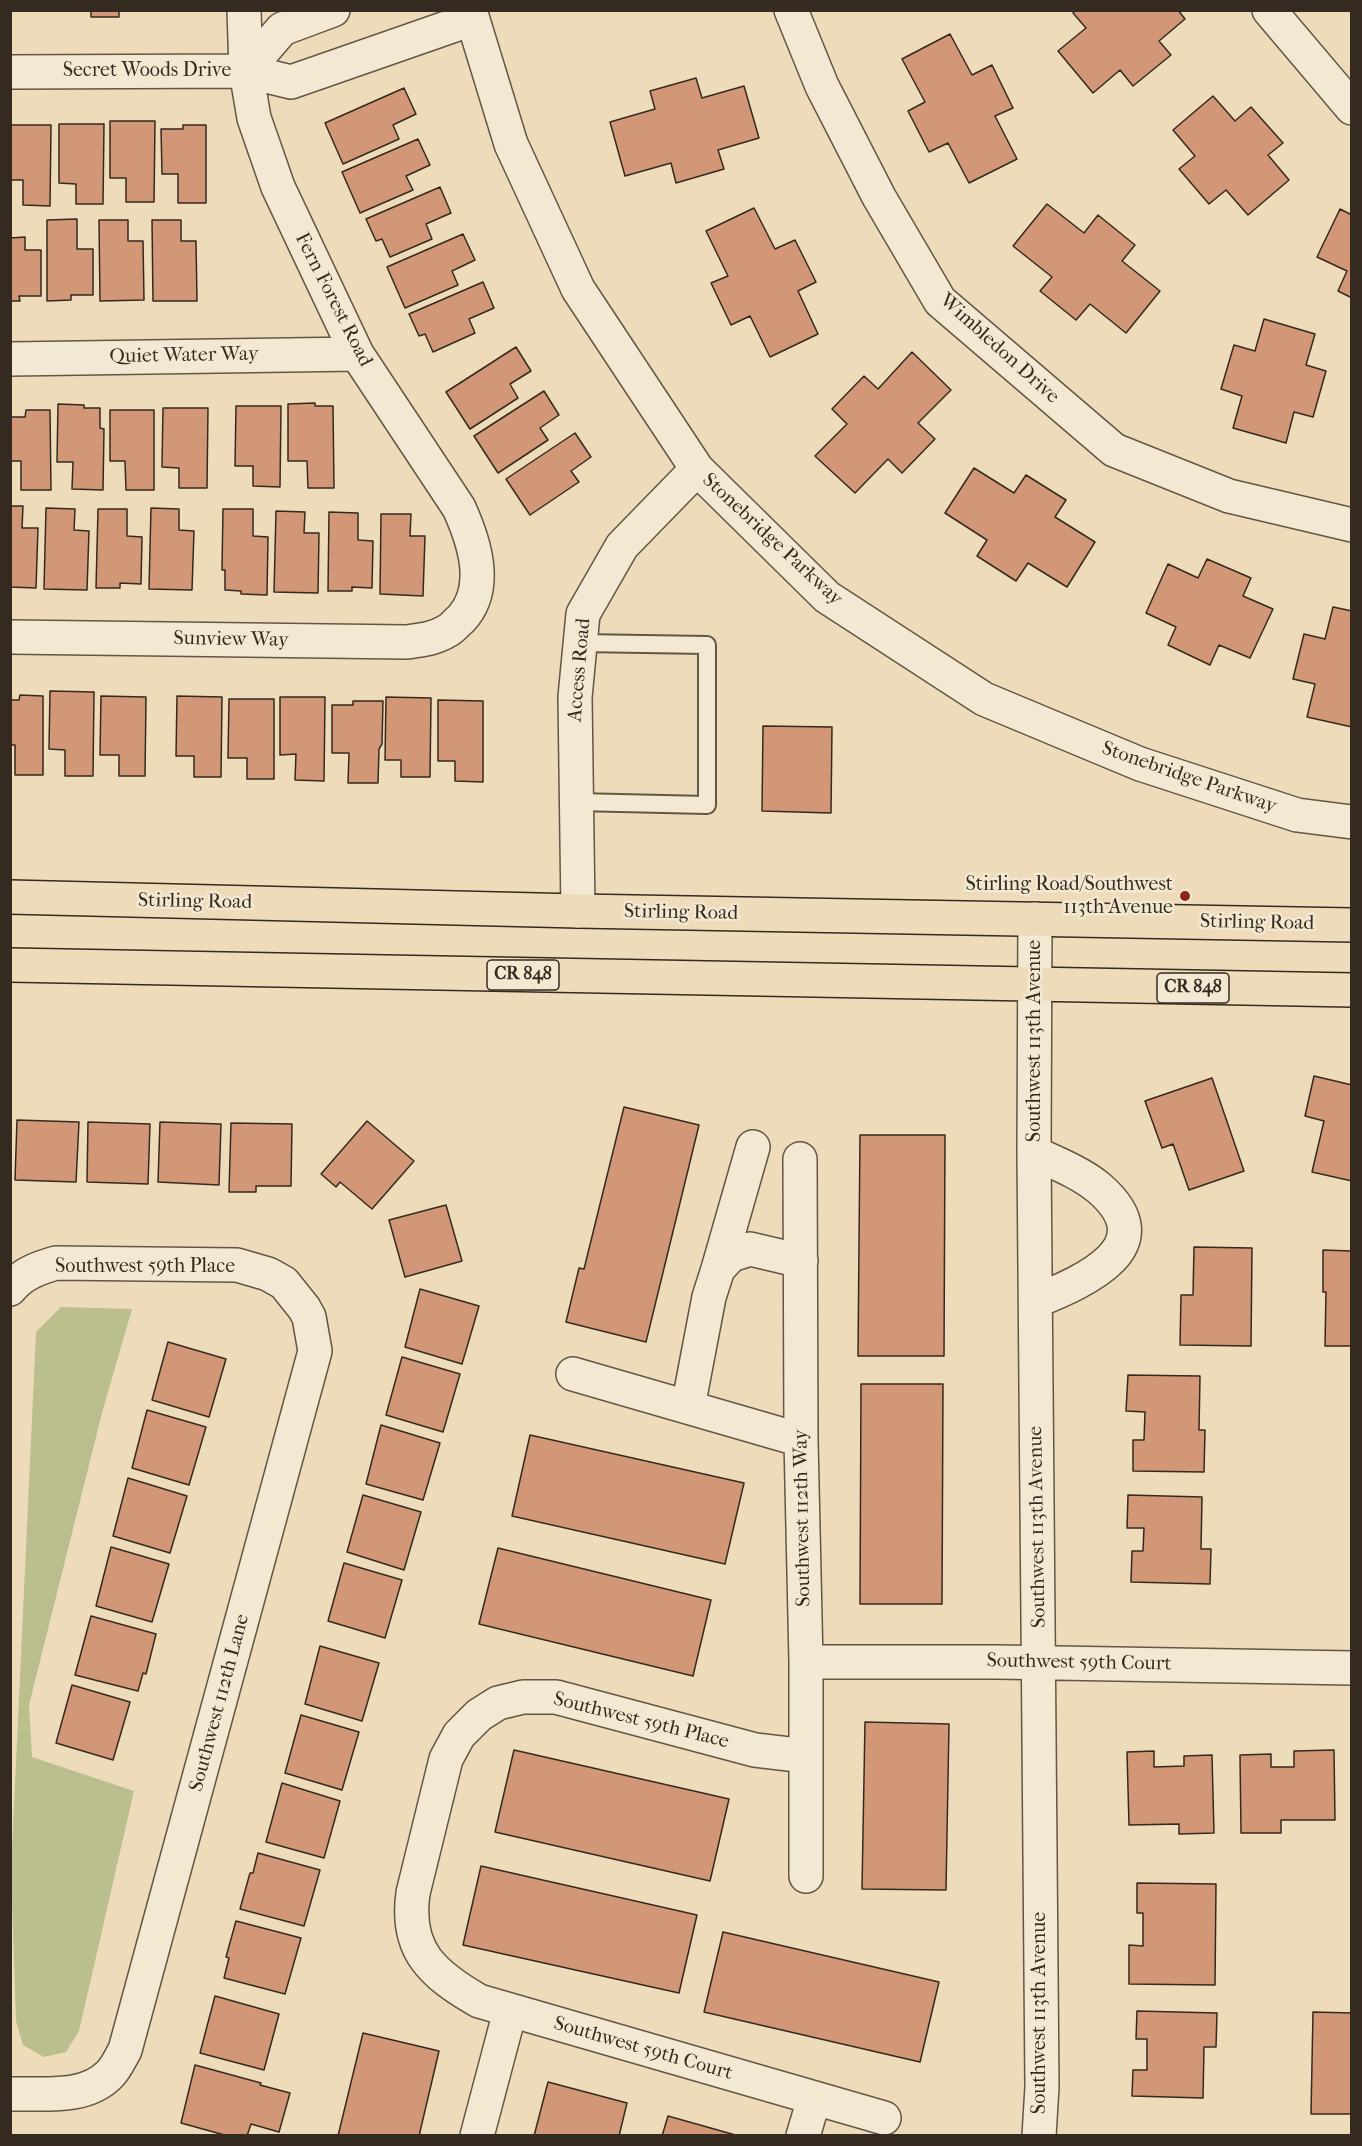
<!DOCTYPE html>
<html>
<head>
<meta charset="utf-8">
<style>
	body { margin:0 }
	#map { position:relative; width:1362px; height:2146px; overflow:hidden; background:#eddbba; font-family:"IM FELL French Canon",serif }
	canvas { display:block }
	.frame { position:absolute; inset:0; border:12px solid #352a1f; pointer-events:none }
</style>
</head>
<body>
<div id="map">
<canvas width="1362" height="2146"></canvas>
<div class="frame"></div>
</div>
<script>
const ctx = document.querySelector('canvas').getContext('2d');
ctx.lineJoin = 'round';
function fill(path, color) { ctx.fillStyle = color; ctx.fill(path, 'evenodd'); }
function trace(path, color, width, dash) { ctx.strokeStyle = color; ctx.lineWidth = width; ctx.lineCap = dash ? 'butt' : 'round'; ctx.setLineDash(dash || []); ctx.stroke(path); }
function write(font, color, halo, rows, align = 'center') {
  ctx.font = font + ' "IM FELL French Canon",serif'; ctx.lineWidth = 5; ctx.setLineDash([]); ctx.textBaseline = 'middle'; ctx.strokeStyle = halo; ctx.fillStyle = color; for (const [text, x, y, turn = 0] of rows) {
    ctx.save(); ctx.translate(x, y); ctx.rotate((+turn || 0) * Math.PI / 180); ctx.textAlign = isNaN(turn) ? turn : align; if (halo) ctx.strokeText(text, 0, 0); ctx.fillText(text, 0, 0); ctx.restore();
  }
}
const green = new Path2D(`
	M61 1307 132 1309 102 1413 29 1705 32 1757 134 1791 79 2031 66 2052 44 2057 23 2045 16 2021 11 1870 36 1332Z`);
const building = new Path2D(`
	M91 10H119V17H91Z
	M1076 10H1178L1185 19 1159 41 1171 55 1133 86 1120 70 1093 93 1058 51 1086 28 1073 13Z
	M950 34 972 75 992 65 1013 108 995 116 1017 159 969 183 948 143 929 152 908 111 925 102 902 59Z
	M696 78 702 98 744 86 759 138 718 150 724 169 676 183 671 163 625 176 610 122 655 109 650 91Z
	M404 88 416 114 393 125 399 139 343 164 325 123Z
	M1213 96 1235 121 1251 107 1283 143 1268 155 1289 180 1248 215 1226 190 1209 204 1179 169 1195 156 1173 130Z
	M110 121H155L154 202H126V178H110Z
	M59 124H104L103 204H76V184L59 183Z
	M10 125H51L50 206 23 205V180H10Z
	M183 125H206V203H178V174H162L161 129H183Z
	M418 139 430 165 406 176 413 190 360 213 342 172Z
	M440 187 451 213 426 224 432 239 390 257 382 239 376 241 366 219Z
	M1047 204 1084 233 1098 215 1135 245 1122 261 1160 291 1126 333 1090 304 1076 320 1040 291 1052 277 1013 246Z
	M754 208 775 249 795 240 816 282 798 291 818 334 770 357 750 316 731 325 711 283 728 276 706 231Z
	M1340 209 1352 215V298L1338 291 1347 271 1317 257Z
	M77 219V249H93V295H71V300L47 301V220Z
	M99 220H128V241H143L144 300 100 301Z
	M152 220H181V241H196L197 301H153Z
	M463 234 475 260 452 271 458 285 405 308 387 267Z
	M25 237V250H41V296H19L20 301H10V238Z
	M483 282 494 308 469 319 475 333 433 352 425 334 419 336 409 314Z
	M1264 319 1315 334 1306 365 1326 371 1313 417 1294 412 1286 443 1233 428 1242 396 1221 389 1234 345 1255 351Z
	M516 347 531 371 510 384 518 398 470 429 446 392Z
	M912 352 951 390 918 423 935 439 902 473 888 459 855 493 815 456 847 424 832 409 864 376 878 389Z
	M544 391 559 415 540 428 548 440 498 473 474 436Z
	M315 403V406H333L334 488H308L307 461H288V404Z
	M58 404 84 405V408H100V428L104 429 103 490 72 489 73 462H57Z
	M236 406H281L280 487 253 486V466H235Z
	M163 408H208L207 488H179V468L162 467Z
	M26 410H50L51 490H21V461H10V417H25Z
	M110 410H154V490H126L125 461H110Z
	M575 433 591 457 571 471 579 482 530 515 506 479Z
	M974 468 1014 493 1026 475 1066 500 1055 517 1095 542 1067 587 1028 563 1016 581 977 556 987 540 945 513Z
	M10 506H23L22 528H38L36 588 10 587Z
	M46 508 75 509 74 530 89 531 87 590 44 589Z
	M151 508 179 509V530L194 531 192 590 149 589Z
	M98 509H127V536L142 537 141 584 120 583V588H96Z
	M223 509H253V536L268 537 267 595 241 594V591L225 590V570H222Z
	M276 511 305 512 304 533H319L318 593 274 592Z
	M329 512 358 513V540L373 541 372 588 352 587V591H328Z
	M381 514H411L410 536H425L423 596 380 594Z
	M1207 559 1251 578 1243 596 1273 609 1250 658 1219 645 1210 665 1168 645 1176 627 1146 613 1168 564 1198 578Z
	M1333 607 1352 611V727L1307 717 1315 684 1293 679 1304 634 1325 639Z
	M50 691 94 692 93 776H65V750L49 749Z
	M20 695 43 696V775H15V745H10V700H19Z
	M101 696 146 697 145 776H119V755H100Z
	M177 696 222 697 221 777H194V756H176Z
	M280 697H325L324 781 295 780 296 754 280 755Z
	M386 697 431 698 430 777H401V760H385Z
	M229 699H274V779H247V758H228Z
	M438 700 483 701V782L455 781V761H438Z
	M353 701H383L382 744 379 749 378 783H348L349 753H332V705H353Z
	M763 726 832 727 831 813 762 811Z
	M1314 1076 1352 1085V1181L1312 1172 1324 1121 1305 1116Z
	M1212 1078 1244 1171 1189 1190 1173 1144 1162 1148 1145 1101Z
	M624 1107 699 1125 646 1342 566 1322 579 1268 584 1269Z
	M17 1120 79 1122 76 1182 15 1180Z
	M367 1121 414 1161 372 1209 340 1182 336 1187 321 1174Z
	M88 1122 150 1124 148 1184 87 1182Z
	M160 1122 221 1124 219 1185 158 1182Z
	M231 1123 292 1124 291 1186H256V1192H229Z
	M860 1135H945L944 1356H858Z
	M446 1205 462 1261 405 1277 389 1220Z
	M1194 1247 1252 1248 1251 1346 1180 1345 1181 1295H1193Z
	M1323 1250 1352 1251V1346H1325L1326 1292H1323Z
	M420 1289 479 1306 462 1364 405 1347Z
	M168 1342 226 1359 209 1417 152 1400Z
	M402 1357 460 1374 443 1432 386 1415Z
	M1128 1375 1200 1376 1199 1430H1205L1204 1472 1133 1471V1440H1144L1145 1412 1126 1411Z
	M861 1384H943L942 1604H860Z
	M147 1410 206 1427 189 1485 132 1468Z
	M381 1425 440 1443 423 1500 366 1484Z
	M530 1435 744 1483 725 1564 512 1516Z
	M128 1478 187 1496 170 1553 113 1536Z
	M363 1495 421 1512 404 1570 347 1552Z
	M1128 1495 1202 1497 1201 1549H1211L1210 1584 1131 1582 1132 1551H1143L1144 1528H1127Z
	M111 1547 169 1564 152 1622 96 1606Z
	M498 1548 711 1600 693 1676 479 1624Z
	M344 1563 402 1580 385 1638 328 1621Z
	M91 1616 156 1634 146 1674 143 1673 138 1691 75 1675Z
	M320 1646 379 1663 362 1721 305 1704Z
	M72 1685 130 1702 113 1760 56 1743Z
	M301 1715 359 1732 342 1790 285 1773Z
	M865 1722 949 1724 946 1890 862 1889Z
	M514 1750 729 1799 710 1881 495 1832Z
	M1334 1750 1335 1820H1281V1833H1241L1240 1755 1271 1754V1767H1294V1751Z
	M1154 1751V1767L1184 1766V1756L1212 1755 1214 1833 1179 1834V1824L1129 1825 1127 1752Z
	M282 1783 340 1801 324 1858 266 1842Z
	M258 1853 320 1870 304 1926 240 1909 250 1873H253Z
	M481 1866 697 1915 679 1993 463 1945Z
	M1137 1883 1216 1884 1215 1985 1129 1984V1945L1143 1946V1913H1137Z
	M236 1921 301 1938 285 1994 224 1978 229 1958 226 1957Z
	M723 1932 939 1982 920 2062 704 2012Z
	M215 1996 279 2014 264 2070 200 2053Z
	M1137 2011 1217 2013 1216 2047H1204L1203 2098 1132 2096 1133 2070H1147V2039H1136Z
	M1313 2012 1352 2013V2114H1311Z
	M363 2033 439 2051 419 2136H338Z
	M195 2065 261 2083 260 2085 290 2093 279 2132 251 2124 247 2136H228L181 2123Z
	M548 2082 627 2103 619 2136H534Z
	M668 2116 739 2136H662Z`);
const service = new Path2D(`
	M576 802 707 805V645L580 643`);
const minor = new Path2D(`
	M470 10 511 144 578 289 697 469 827 597 984 699 1140 764 1297 815 1352 822
	M791 10 822 86 879 197 940 301 1114 450 1229 496 1352 525
	M1269 10 1352 108
	M246 71 282 29 333 10
	M10 72 246 71 291 82 472 19
	M10 359 357 354
	M10 637 406 642C420 640 434 639 447 631 452 629 456 623 461 619 490 588 474 541 459 508L357 354 278 187 254 118 246 71 244 10
	M578 911 575 697 583 614 622 546 697 469
	M1035 919 1034 1153 1042 2087 1039 2136
	M1034 1153C1056 1163 1081 1173 1099 1188 1166 1246 1085 1281 1036 1301
	M800 1159 801 1440 806 1662V1876
	M718 1269 753 1147
	M10 1289C22 1274 38 1268 56 1263L237 1265 268 1274 284 1283 304 1308 309 1317 315 1351 125 2050C121 2057 116 2068 110 2074 85 2100 44 2093 10 2094
	M573 1374 801 1440
	M688 1407 709 1297 718 1269 731 1255 750 1249 801 1261
	M806 1662H997L1352 1668
	M806 1756 755 1750 556 1697H523L498 1703 479 1715 459 1735 446 1759 413 1893C405 1950 432 1974 479 2001L884 2118
	M477 2136 510 2011
	M803 2136 814 2099`);
const primary = new Path2D(`
	M10 897 578 911 1352 925
	M10 965 1352 990`);
const markers = [
	[1185,896,6,"#8f2418"]
];
const shields = [
	[523,975,72],
	[1193,988,72]
];
const shieldNames = [
	["CR 848",523,975],
	["CR 848",1193,988]
];
const streetNames = [
	["Secret Woods Drive",147,71],
	["Fern Forest Road",333,300,63],
	["Wimbledon Drive",999,349,42],
	["Quiet Water Way",184,356,-1],
	["Stonebridge Parkway",772,540,43],
	["Sunview Way",231,640,1],
	["Access Road",580,670,-85],
	["Stonebridge Parkway",1189,778,19],
	["Stirling Road",195,902,1],
	["Stirling Road",681,913,1],
	["Stirling Road",1257,923,1],
	["Southwest 113th Avenue",1035,1041,-90],
	["Southwest 59th Place",145,1267],
	["Southwest 112th Way",803,1518,-91],
	["Southwest 113th Avenue",1038,1527,-91],
	["Southwest 59th Court",1079,1663,1],
	["Southwest 112th Lane",220,1703,-75],
	["Southwest 59th Place",641,1721,14],
	["Southwest 113th Avenue",1040,2013,-90],
	["Southwest 59th Court",643,2049,16]
];
const poiNames = [
	["Stirling Road/Southwest",1173,885],
	["113th Avenue",1173,908]
];
fill(green, '#bbbf8e');
fill(building, '#d29776');
trace(building, '#352a1f', 1.5);
trace(service, '#635646', 20);
trace(minor, '#635646', 36);
trace(primary, '#352a1f', 36);
trace(service, '#f3e8d2', 16);
trace(minor, '#f3e8d2', 33);
trace(primary, '#eddbba', 33);
for (const [x, y, r, color] of markers) { const dot = new Path2D(); dot.arc(x, y, r, 0, 2 * Math.PI); ctx.fillStyle = color; ctx.fill(dot); trace(dot, '#f3e8d2', 2); }
for (const [x, y, w] of shields) { const box = new Path2D(); box.roundRect(x - w / 2, y - 15, w, 30, 4.5); ctx.fillStyle = '#f3e8d2'; ctx.fill(box); trace(box, '#352a1f', 1.5); }
write('bold 18px', '#352a1f', null, shieldNames);
write('20px', '#352a1f', '#f3e8d2', streetNames);
write('20px', '#352a1f', '#f3e8d2', poiNames, 'right');
</script>
</body>
</html>
